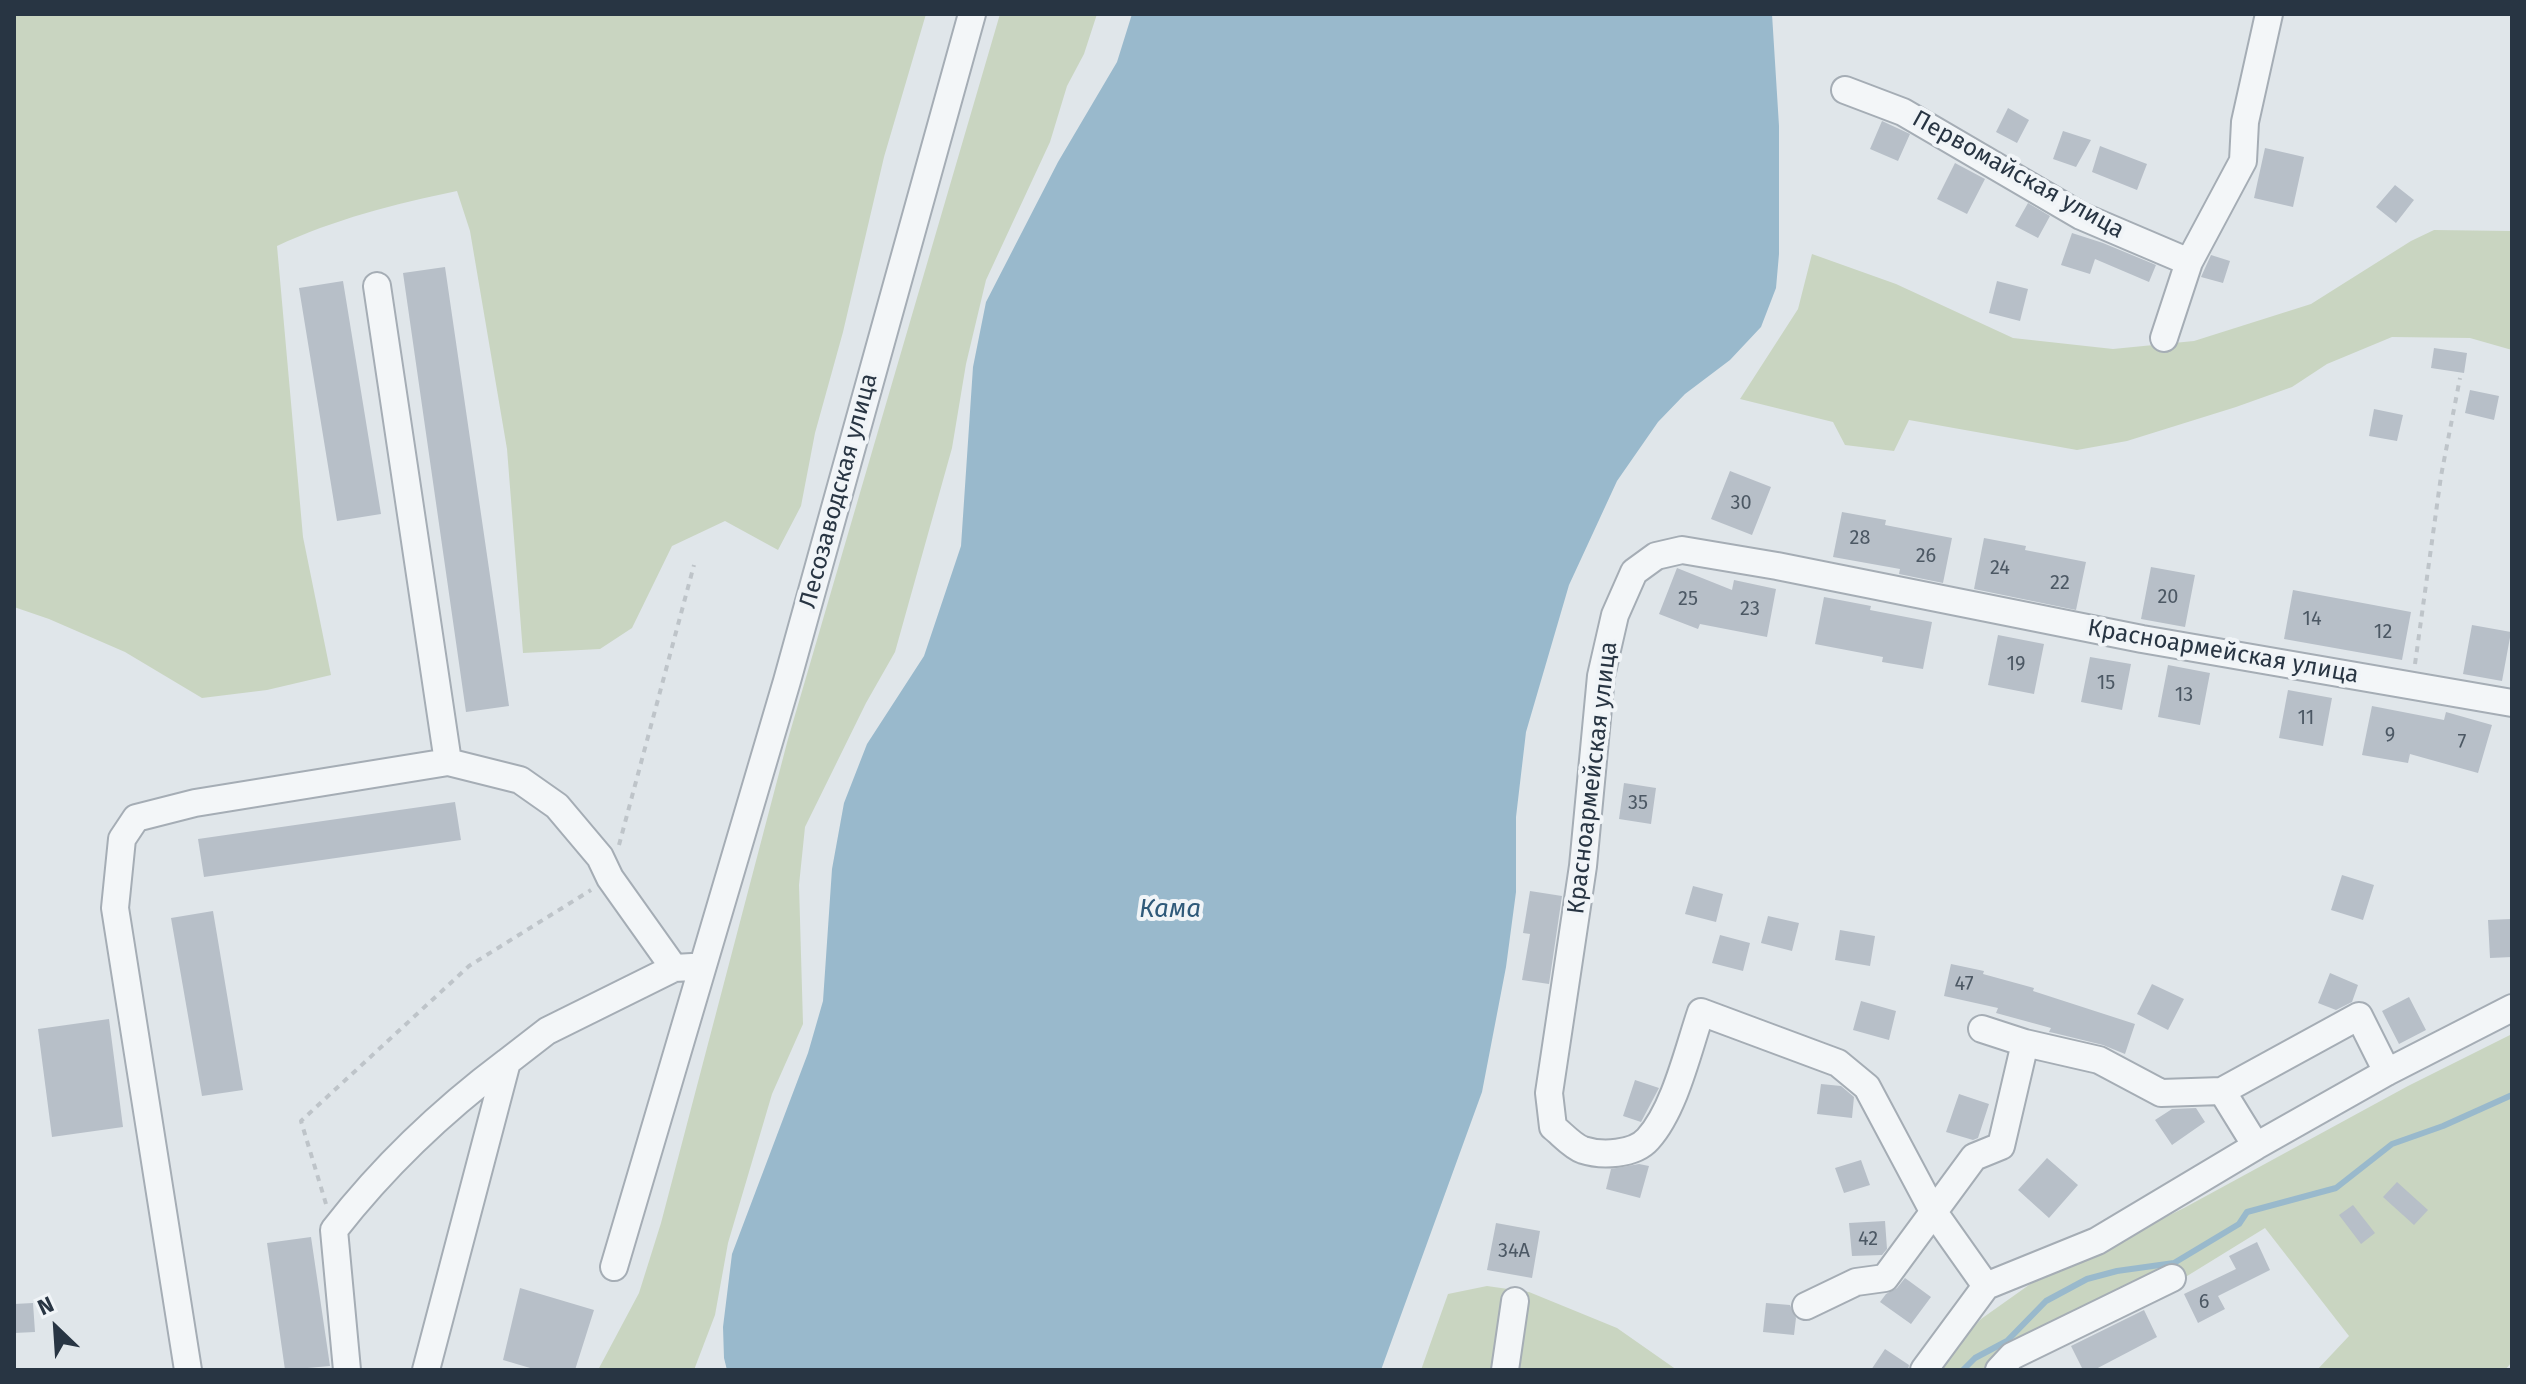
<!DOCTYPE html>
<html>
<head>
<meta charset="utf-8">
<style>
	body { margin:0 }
	#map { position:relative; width:2526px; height:1384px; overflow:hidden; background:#e0e6ea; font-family:"Fira Sans",sans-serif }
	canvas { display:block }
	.frame { position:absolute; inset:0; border:16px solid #283543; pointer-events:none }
	.north { position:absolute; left:16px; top:1288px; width:80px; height:80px; -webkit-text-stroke:6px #f0f4f7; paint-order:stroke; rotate:335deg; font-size:22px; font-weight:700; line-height:32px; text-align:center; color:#283543 }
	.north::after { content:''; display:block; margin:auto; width:28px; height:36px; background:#283543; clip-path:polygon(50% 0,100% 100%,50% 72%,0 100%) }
</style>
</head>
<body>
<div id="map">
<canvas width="2526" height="1384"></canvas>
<div class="frame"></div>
<div class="north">N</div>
</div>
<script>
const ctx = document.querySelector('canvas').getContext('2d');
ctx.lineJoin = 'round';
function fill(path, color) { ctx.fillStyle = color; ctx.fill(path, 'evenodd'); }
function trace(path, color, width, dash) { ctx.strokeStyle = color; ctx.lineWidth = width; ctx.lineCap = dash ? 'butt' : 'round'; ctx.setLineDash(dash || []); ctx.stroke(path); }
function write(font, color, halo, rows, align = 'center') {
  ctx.font = font + ' "Fira Sans",sans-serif'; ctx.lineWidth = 8; ctx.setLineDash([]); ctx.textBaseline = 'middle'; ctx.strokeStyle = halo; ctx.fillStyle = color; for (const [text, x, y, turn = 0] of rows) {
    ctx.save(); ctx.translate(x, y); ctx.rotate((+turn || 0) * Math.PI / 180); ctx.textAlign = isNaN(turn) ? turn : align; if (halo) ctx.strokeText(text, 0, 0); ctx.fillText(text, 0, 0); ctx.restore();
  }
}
const green = new Path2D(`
	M14 14H926L884 157 843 332 815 433 801 506 778 550 725 521 672 546 632 628 600 649 523 653 507 449 470 231 457 191C395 204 335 219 277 246L303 537 331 675 267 690 202 698 125 652 49 619 14 607Z
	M1000 14H1097L1084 54 1067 86 1050 142 986 280 966 364 952 448 895 652 866 703 805 827 799 885 803 1024 772 1094 728 1243 715 1315 694 1370H598L639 1293 661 1223 788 739Z
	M2434 230 2512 231V350L2470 338 2392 337 2327 364 2292 387 2236 407 2127 441 2077 450 1909 420 1894 451 1845 445 1833 422 1740 399 1798 309 1812 254 1896 284 2013 338 2113 349 2194 341 2311 304 2411 241Z
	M2512 1034V1362L2505 1370H2317L2349 1336 2265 1228 2179 1281 1991 1370H1935L1981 1319 2036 1280 2184 1208 2408 1086Z
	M1487 1286 1529 1292 1617 1328 1677 1370H1421L1448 1294Z`);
const water = new Path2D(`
	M1132 14H1772L1779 126V254L1776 288 1761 327 1730 360 1685 394 1658 422 1617 481 1569 585 1526 732 1516 817V892L1506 967 1482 1092 1381 1370H727L724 1358 723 1327 732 1254 808 1053 823 1001 832 869 844 803 867 744 924 656 961 546 973 367 986 302 1058 162 1117 62Z`);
const stream = new Path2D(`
	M1963 1370 1975 1358 2007 1341 2046 1301 2087 1279 2117 1271 2174 1263 2239 1224 2247 1212 2336 1188 2392 1144 2443 1126 2512 1095`);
const building = new Path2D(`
	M2008 108 2029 120 2017 143 1996 132Z
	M1882 121 1910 134 1898 161 1870 149Z
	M2063 131 2091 140 2076 167 2053 159Z
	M2100 146 2147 164 2137 190 2092 172Z
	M2265 148 2304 157 2293 207 2254 198Z
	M1955 163 1985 179 1967 214 1937 199Z
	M2395 185 2414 200 2396 223 2376 207Z
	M2028 203 2050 216 2038 238 2015 226Z
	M2072 233 2103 243 2156 265 2149 282 2095 259 2090 274 2061 265Z
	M2211 255 2230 261 2223 283 2201 277Z
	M445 267 509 706 466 712 403 273Z
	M343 281 381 514 337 521 299 288Z
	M1997 281 2028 289 2020 321 1989 313Z
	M2434 348 2467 353 2464 373 2431 368Z
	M2470 390 2499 396 2494 420 2465 413Z
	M2374 409 2403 415 2397 441 2369 436Z
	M1730 471 1771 487 1752 535 1711 519Z
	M1842 512 1886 520 1885 525 1952 538 1943 583 1899 574 1900 569 1833 557Z
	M1984 538 2026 546 2025 550 2086 562 2076 610 1974 589Z
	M2151 567 2195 575 2185 627 2141 619Z
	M1677 568 1732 590 1734 580 1776 589 1767 637 1700 624 1698 629 1659 614Z
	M2293 590 2411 612 2402 660 2284 639Z
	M1824 597 1871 606 1870 610 1932 622 1923 669 1882 662 1883 657 1815 644Z
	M2472 625 2511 632 2502 681 2463 674Z
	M1998 635 2044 644 2034 694 1988 685Z
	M2090 657 2131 664 2122 710 2081 702Z
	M2168 665 2210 673 2200 725 2158 717Z
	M2288 690 2332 698 2323 746 2279 738Z
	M2372 706 2444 720 2446 712 2492 725 2478 773 2410 754 2408 763 2362 755Z
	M1624 783 1656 788 1651 824 1619 819Z
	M455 802 461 840 204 877 198 839Z
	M2342 875 2374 885 2363 920 2331 910Z
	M1693 886 1723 894 1716 922 1685 914Z
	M1530 891 1562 896 1549 984 1522 980 1530 934 1523 933Z
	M213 911 243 1090 202 1096 171 918Z
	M1768 916 1799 923 1792 951 1761 943Z
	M2512 919V957L2490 958 2488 920Z
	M1840 930 1875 936 1870 966 1835 960Z
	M1720 935 1750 943 1743 971 1712 963Z
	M1951 964 1984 971 1983 974 2034 988 2033 991 2135 1024 2125 1054 2103 1045 2054 1033 2049 1032 2051 1028 1996 1013 1998 1008 1944 996Z
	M2330 973 2358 985 2352 1002 2336 1010 2318 1003Z
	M2152 984 2184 999 2168 1030 2137 1014Z
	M2409 997 2426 1030 2399 1044 2382 1011Z
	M1861 1001 1896 1011 1889 1040 1853 1030Z
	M109 1019 123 1127 52 1137 38 1029Z
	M1635 1080 1659 1088 1641 1122 1623 1116Z
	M1821 1084 1841 1086 1854 1097 1852 1118 1817 1114Z
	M1959 1094 1989 1104 1978 1138 1973 1140 1946 1132Z
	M2196 1108 2205 1122 2172 1145 2155 1120 2172 1109Z
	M2047 1158 2078 1185 2049 1218 2018 1190Z
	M1861 1160 1870 1185 1844 1193 1835 1168Z
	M1639 1164 1649 1166 1640 1198 1606 1189 1611 1169Z
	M2397 1182 2428 1210 2414 1225 2383 1197Z
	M2353 1205 2375 1233 2361 1244 2339 1215Z
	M1885 1221 1887 1249 1882 1255 1852 1256 1849 1223Z
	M1496 1223 1540 1231 1532 1278 1487 1270Z
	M311 1237 330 1366 285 1370 267 1243Z
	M2257 1242 2270 1270 2218 1296 2225 1309 2198 1323 2184 1294 2236 1269 2229 1256Z
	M1905 1278 1931 1297 1911 1324 1880 1302 1886 1294 1897 1288Z
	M520 1288 594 1310 575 1370H537L503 1360Z
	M33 1303 35 1332 14 1333V1304Z
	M1766 1303 1790 1305 1796 1318 1794 1335 1763 1332Z
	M2144 1310 2157 1337 2094 1370H2083L2071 1346Z
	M1885 1349 1909 1365 1908 1370H1871Z`);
const path = new Path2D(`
	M2415 664 2441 476 2460 378
	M619 845 694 565
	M326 1204 301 1121 469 966 591 890`);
const minor = new Path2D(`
	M1845 90 1903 112 2081 216 2189 262
	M377 286 448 762
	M2164 338 2189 262 2243 161 2245 122 2269 14
	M1982 1029 2025 1043 2099 1060 2161 1093 2222 1091 2359 1016 2387 1072
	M2222 1091 2256 1146
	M614 1267 787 681 972 14
	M1986 1286 1933 1211 1867 1087 1838 1063 1701 1012C1688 1050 1675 1109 1648 1139 1634 1155 1601 1156 1583 1150 1572 1146 1562 1134 1553 1127L1549 1093 1583 866 1601 676 1615 615 1634 572 1656 556 1682 550 1777 566 2142 639 2512 703
	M1806 1306 1856 1282 1885 1278 1974 1157 2001 1146 2025 1043
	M188 1370 115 908 122 839 136 818 195 803 448 762 520 780 557 806 600 857 610 878 674 968
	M347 1370 334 1230C383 1167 443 1110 507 1062
	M426 1370 507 1062 547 1031 674 968 692 967
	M1505 1370 1515 1301
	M1924 1370 1986 1286 2097 1241 2256 1146 2387 1072 2512 1008
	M1999 1370 2012 1356 2172 1278`);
const numberNames = [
	["30",1741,503],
	["28",1860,538],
	["26",1926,556],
	["24",2000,568],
	["22",2060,583],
	["20",2168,597],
	["25",1688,599],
	["23",1750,609],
	["14",2312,619],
	["12",2383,632],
	["19",2016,664],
	["15",2106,683],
	["13",2184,695],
	["11",2306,718],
	["9",2390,735],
	["7",2462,742],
	["35",1638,803],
	["47",1964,984],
	["42",1868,1239],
	["34А",1514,1251],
	["6",2204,1302]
];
const streetNames = [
	["Первомайская улица",2018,175,29],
	["Лесозаводская улица",839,491,-75],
	["Красноармейская улица",2223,652,10],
	["Красноармейская улица",1593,778,-83]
];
const waterNames = [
	["Кама",1170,910]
];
fill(green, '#c9d5c1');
fill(water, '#99b9cc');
trace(stream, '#99b9cc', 6);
fill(building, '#b7bfc8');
trace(minor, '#a5adb5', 30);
trace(path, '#bec4c9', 4, [6, 6]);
trace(minor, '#f3f6f8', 26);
write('20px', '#4c5864', null, numberNames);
write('24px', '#283543', '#f0f4f7', streetNames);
write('italic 26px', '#2f5a7a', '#f0f4f7', waterNames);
</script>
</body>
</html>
